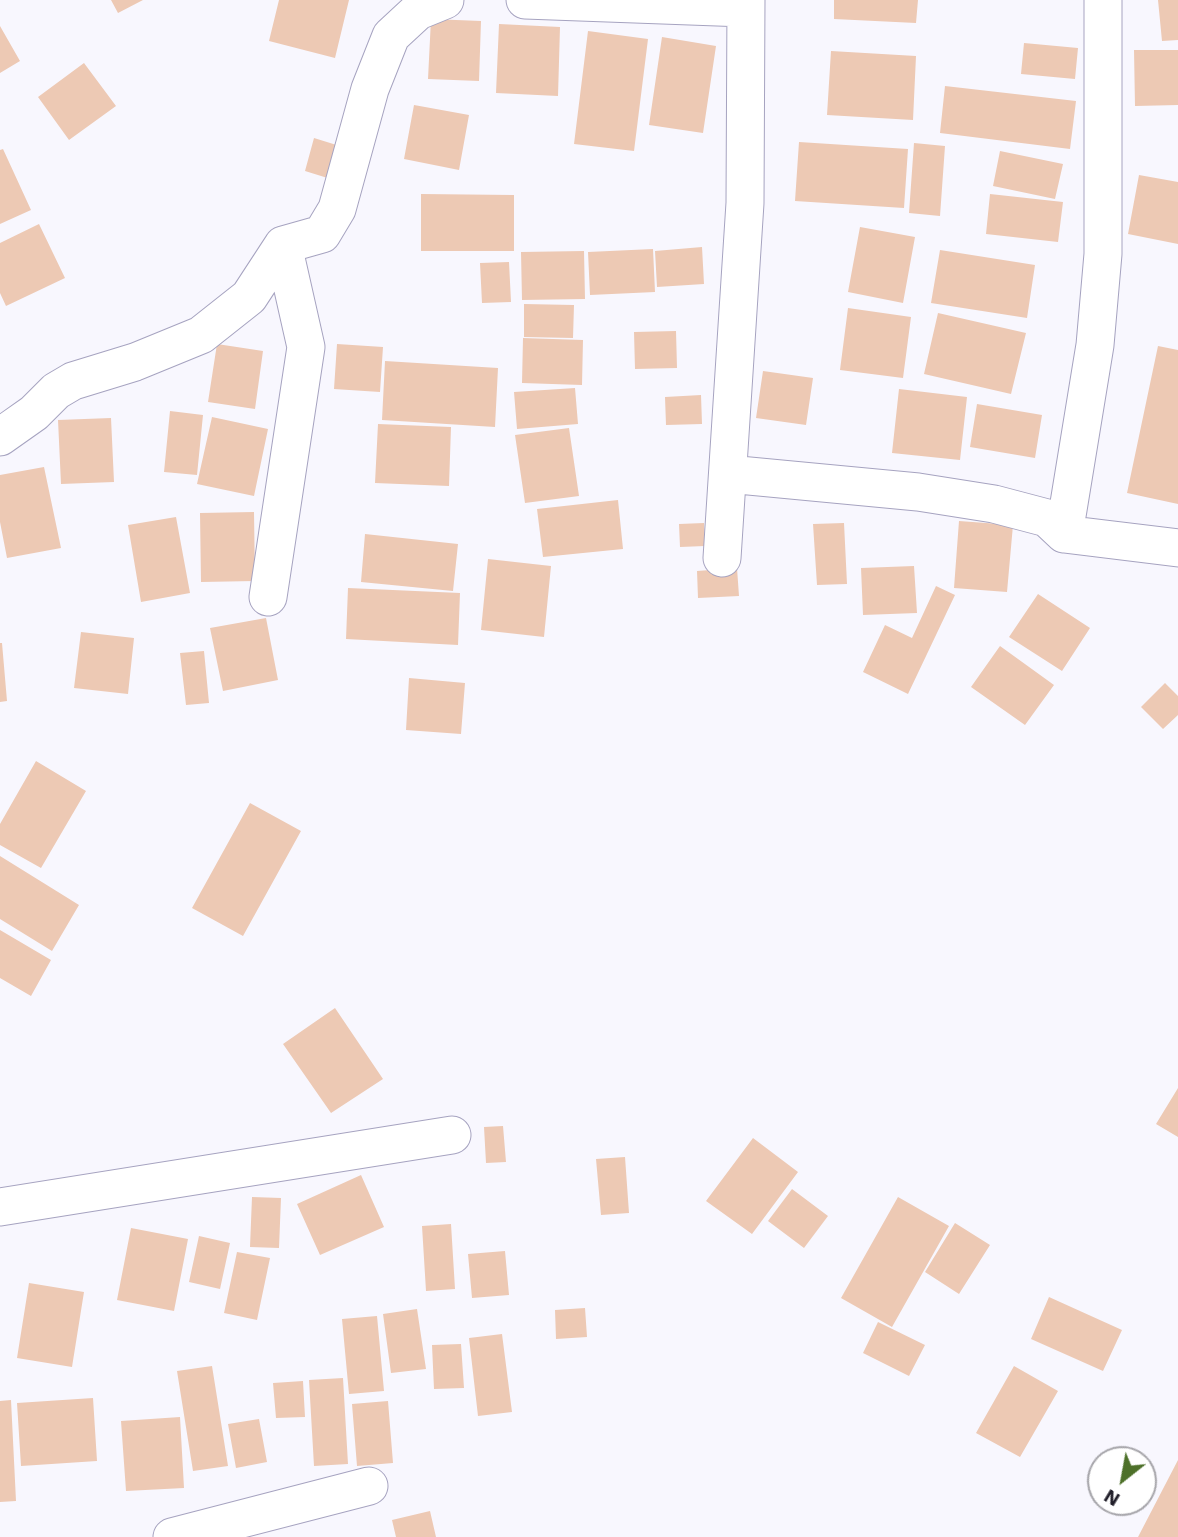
<!DOCTYPE html>
<html>
<head>
<meta charset="utf-8">
<style>
	body { margin:0 }
	#map { position:relative; width:1178px; height:1537px; overflow:hidden; background:#f8f7fe; font-family:"Work Sans",sans-serif }
	canvas { display:block }
	.north { position:absolute; left:1087px; top:1446px; width:70px; height:70px; box-sizing:border-box; background:#fff; border:2px solid #a6a5aa; border-radius:50%; rotate:211deg; font-size:19px; font-weight:700; line-height:28px; text-align:center; color:#211f2a }
	.north::after { content:''; display:block; margin:auto; width:24px; height:32px; background:#4d7029; clip-path:polygon(50% 0,100% 100%,50% 72%,0 100%) }
</style>
</head>
<body>
<div id="map">
<canvas width="1178" height="1537"></canvas>
<div class="north">N</div>
</div>
<script>
const ctx = document.querySelector('canvas').getContext('2d');
ctx.lineJoin = 'round';
function fill(path, color) { ctx.fillStyle = color; ctx.fill(path, 'evenodd'); }
function trace(path, color, width, dash) { ctx.strokeStyle = color; ctx.lineWidth = width; ctx.lineCap = dash ? 'butt' : 'round'; ctx.setLineDash(dash || []); ctx.stroke(path); }
const building = new Path2D(`
	M111 0H143L118 13Z
	M279 0H349L335 58 269 41Z
	M834 0H918L916 23 834 19Z
	M1158 0H1178V40L1162 41Z
	M431 19 481 21 479 81 428 79Z
	M499 24 560 27 558 96 496 93Z
	M0 26 20 61 0 73Z
	M588 31 648 39 634 151 574 144Z
	M662 37 716 46 703 133 649 125Z
	M1024 43 1078 48 1075 79 1021 74Z
	M1134 50H1178V105L1135 106Z
	M831 51 916 56 913 120 827 115Z
	M84 63 116 106 69 140 38 97Z
	M945 86 1076 101 1070 149 940 133Z
	M414 105 469 115 459 170 404 159Z
	M314 138 343 147 334 180 305 171Z
	M799 142 908 149 904 208 795 201Z
	M914 143 945 146 940 216 909 213Z
	M3 149 31 210 0 224V150Z
	M1000 151 1063 164 1055 199 993 186Z
	M1139 175 1178 182V244L1128 234Z
	M421 194 514 195V251H421Z
	M990 194 1063 202 1058 242 986 234Z
	M39 224 65 278 6 306 0 293V243Z
	M860 227 915 237 903 303 848 292Z
	M702 247 704 284 657 287 655 251Z
	M653 249 655 292 590 295 588 252Z
	M940 250 1035 265 1027 318 931 303Z
	M584 251 585 299 522 300 521 252Z
	M509 262 511 302 482 303 480 263Z
	M524 304 574 305 573 338 524 337Z
	M848 308 911 317 903 378 840 370Z
	M938 313 1026 333 1011 394 924 374Z
	M676 331 677 368 635 369 634 332Z
	M523 338 583 340 582 385 522 383Z
	M217 344 263 351 255 409 208 402Z
	M337 344 383 347 380 392 334 389Z
	M1158 346 1178 350V504L1127 493Z
	M385 361 498 368 495 427 382 420Z
	M763 371 813 378 806 425 756 418Z
	M575 388 578 424 517 429 514 392Z
	M899 389 967 397 960 460 892 453Z
	M701 395 702 424 666 425 665 397Z
	M977 404 1042 415 1035 458 970 447Z
	M170 411 203 415 197 475 164 472Z
	M212 417 268 429 254 496 197 484Z
	M111 418 114 482 61 484 58 420Z
	M378 424 451 427 449 486 375 483Z
	M569 428 579 496 525 503 515 435Z
	M44 467 61 548 7 558 0 522V475Z
	M618 500 623 549 543 557 537 509Z
	M254 512 255 581 201 582 200 513Z
	M176 517 190 593 141 602 128 525Z
	M959 521 1013 525 1007 592 954 588Z
	M704 523 705 546 680 547 679 524Z
	M844 523 847 584 817 585 813 524Z
	M365 534 458 544 453 591 361 582Z
	M488 559 551 566 544 637 481 630Z
	M914 566 917 613 863 615 861 568Z
	M737 568 739 596 698 598 697 571Z
	M936 586 955 595 908 694 863 672 885 625 912 638Z
	M348 588 460 593 458 645 346 639Z
	M1038 594 1090 628 1062 671 1009 637Z
	M266 618 278 680 223 691 210 628Z
	M81 632 134 638 128 694 74 688Z
	M0 643H2L7 701 0 702Z
	M1000 646 1054 685 1025 725 971 687Z
	M204 651 209 703 186 705 180 653Z
	M409 678 465 683 461 734 406 730Z
	M1165 683 1178 696V715L1163 729 1141 707Z
	M36 761 86 791 41 868 0 845V824Z
	M250 803 301 831 243 936 192 908Z
	M0 856 79 905 52 951 0 919Z
	M0 930 51 960 31 996 0 978Z
	M335 1008 383 1079 331 1113 283 1044Z
	M1178 1088V1137L1156 1124Z
	M503 1126 506 1162 486 1163 484 1127Z
	M753 1138 798 1172 752 1234 706 1201Z
	M625 1157 629 1213 601 1215 596 1159Z
	M361 1175 384 1227 320 1255 297 1204Z
	M792 1189 828 1216 804 1248 768 1221Z
	M252 1197 281 1198 279 1248 250 1247Z
	M898 1197 949 1226 892 1327 841 1298Z
	M955 1223 990 1245 959 1294 925 1272Z
	M451 1224 455 1289 426 1291 422 1226Z
	M131 1228 188 1239 174 1311 117 1300Z
	M199 1236 230 1243 220 1289 189 1282Z
	M505 1251 509 1295 472 1298 468 1254Z
	M237 1252 270 1258 257 1320 224 1313Z
	M29 1283 84 1292 72 1367 17 1358Z
	M1049 1297 1122 1330 1103 1371 1031 1339Z
	M585 1308 587 1337 556 1339 555 1310Z
	M417 1309 426 1369 391 1373 383 1314Z
	M377 1316 384 1391 349 1394 342 1319Z
	M878 1322 925 1345 909 1376 863 1353Z
	M502 1334 512 1412 478 1416 469 1338Z
	M461 1344 464 1388 434 1389 432 1345Z
	M212 1366 228 1466 193 1471 177 1371Z
	M1014 1366 1058 1391 1020 1457 976 1433Z
	M343 1378 348 1464 314 1466 309 1380Z
	M303 1381 305 1417 276 1418 273 1383Z
	M93 1398 97 1461 21 1466 17 1403Z
	M11 1400 16 1501 0 1502V1401Z
	M388 1401 393 1463 357 1466 352 1404Z
	M180 1417 184 1488 126 1491 121 1421Z
	M259 1419 267 1462 236 1468 228 1424Z
	M1178 1460V1537H1138Z
	M430 1511 436 1537H396L392 1520Z`);
const minor = new Path2D(`
	M525 0 745 8
	M0 437 34 413 56 391 73 381 135 362 201 335 249 297 283 245
	M728 474 918 492 994 504 1047 518 1064 534 1178 548
	M1064 534 1095 345 1103 254V0
	M722 558 745 203 746 0
	M268 597 306 347 283 245 322 234 337 209 370 89 391 36 418 11 445 0
	M0 1207 452 1135
	M172 1537 369 1486`);
fill(building, '#edc9b4');
trace(minor, '#a6a3c0', 39);
trace(minor, '#fff', 37);
</script>
</body>
</html>
